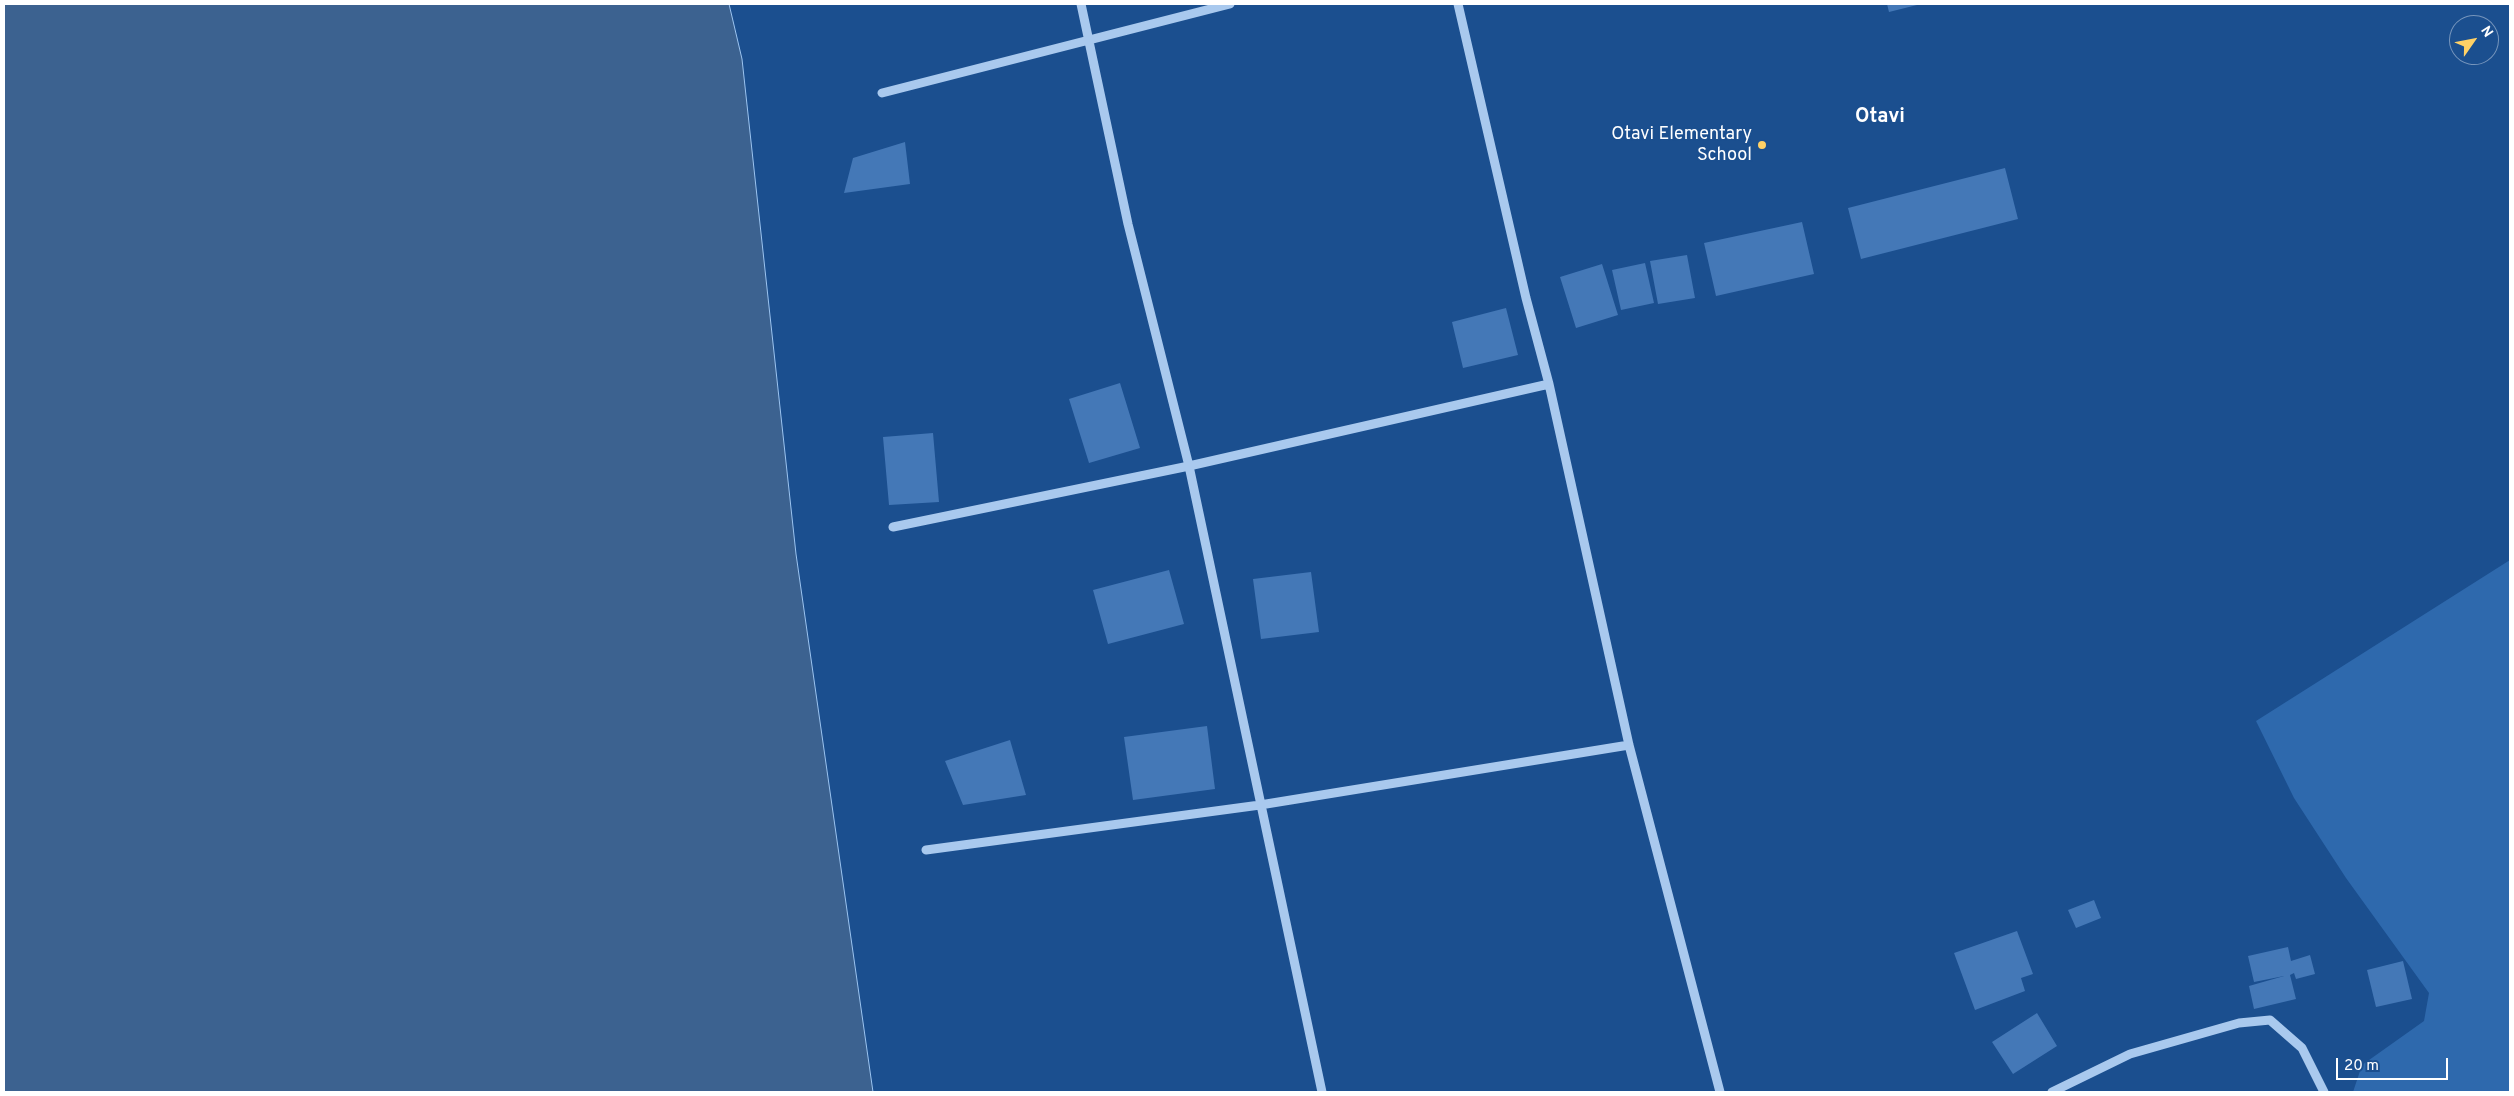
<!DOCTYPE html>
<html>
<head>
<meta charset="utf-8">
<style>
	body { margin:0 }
	#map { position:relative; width:2514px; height:1096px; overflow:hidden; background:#1b4f8f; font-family:Overpass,sans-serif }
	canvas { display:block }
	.frame { position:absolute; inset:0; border:5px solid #fff; pointer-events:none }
	.north { position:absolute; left:2449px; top:15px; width:50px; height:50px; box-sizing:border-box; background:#1b4f8f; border:1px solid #7695bc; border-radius:50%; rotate:57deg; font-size:14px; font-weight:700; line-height:20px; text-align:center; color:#fff }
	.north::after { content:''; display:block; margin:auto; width:18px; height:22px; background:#ffd166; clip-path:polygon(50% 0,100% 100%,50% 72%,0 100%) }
	.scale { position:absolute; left:2336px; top:1058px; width:112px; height:22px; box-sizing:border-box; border:2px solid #fff; border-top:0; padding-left:6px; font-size:15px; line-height:18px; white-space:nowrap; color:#fff; -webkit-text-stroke:4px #1b4f8f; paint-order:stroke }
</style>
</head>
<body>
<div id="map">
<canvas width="2514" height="1096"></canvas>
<div class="frame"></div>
<div class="north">N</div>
<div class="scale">20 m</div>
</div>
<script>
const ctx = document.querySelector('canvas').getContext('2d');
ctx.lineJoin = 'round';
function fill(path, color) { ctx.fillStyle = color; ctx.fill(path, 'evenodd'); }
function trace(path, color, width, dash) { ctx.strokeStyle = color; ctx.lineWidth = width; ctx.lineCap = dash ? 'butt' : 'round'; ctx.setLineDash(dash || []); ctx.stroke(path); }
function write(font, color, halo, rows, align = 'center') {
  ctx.font = font + ' Overpass,sans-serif'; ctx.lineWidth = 4; ctx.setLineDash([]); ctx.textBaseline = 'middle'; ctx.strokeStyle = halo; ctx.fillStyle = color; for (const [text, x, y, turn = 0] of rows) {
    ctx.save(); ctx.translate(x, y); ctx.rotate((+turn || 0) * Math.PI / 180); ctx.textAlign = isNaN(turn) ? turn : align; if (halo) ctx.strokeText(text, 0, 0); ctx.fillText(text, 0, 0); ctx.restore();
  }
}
const green = new Path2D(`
	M2510 560V1092H2353L2362 1065 2424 1021 2429 993 2346 878 2294 798 2256 721Z`);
const water = new Path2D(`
	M4 4H729L742 59 796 554 873 1092H4Z`);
const building = new Path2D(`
	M1887 4H1921L1889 12Z
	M905 142 910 184 844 193 853 158Z
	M2005 168 2018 219 1861 259 1848 208Z
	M1802 222 1814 274 1716 296 1704 243Z
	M1687 255 1695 298 1658 304 1650 261Z
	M1645 263 1654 303 1621 310 1612 270Z
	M1602 264 1618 315 1576 328 1560 277Z
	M1506 308 1518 355 1463 368 1452 322Z
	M1120 383 1140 448 1089 463 1069 399Z
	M933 433 939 502 889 505 883 437Z
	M1169 570 1184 624 1108 644 1093 590Z
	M1311 572 1319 632 1261 639 1253 579Z
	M1207 726 1215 789 1133 800 1124 737Z
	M1010 740 1026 795 963 805 945 761Z
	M2094 900 2101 918 2076 928 2068 910Z
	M2017 931 2033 974 2021 978 2025 991 1975 1010 1954 953Z
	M2288 947 2291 961 2310 955 2315 974 2296 979 2294 973 2290 975 2296 999 2254 1009 2249 986 2284 976 2254 982 2248 956Z
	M2403 961 2412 999 2376 1007 2367 970Z
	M2037 1013 2057 1046 2013 1074 1992 1042Z`);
const minor = new Path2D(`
	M1081 4 1128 224 1189 466 1322 1092
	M1458 4 1526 298 1549 384 1629 745 1720 1092
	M882 93 1230 4
	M893 527 1189 466 1549 384
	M926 850 1260 805 1629 745
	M2052 1092 2130 1054 2239 1023 2270 1020 2302 1048 2324 1092`);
const markers = [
	[1762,145,5,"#ffd166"]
];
const poiNames = [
	["Otavi Elementary",1752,135],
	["School",1752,156]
];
const quarterNames = [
	["Otavi",1880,118]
];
fill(green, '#2e69ad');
fill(water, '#3c6290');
trace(water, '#9cc4f0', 1);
fill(building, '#4478b7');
trace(minor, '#a9c9ee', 9);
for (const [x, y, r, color] of markers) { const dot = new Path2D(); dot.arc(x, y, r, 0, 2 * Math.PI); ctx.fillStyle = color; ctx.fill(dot); trace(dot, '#1b4f8f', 2); }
write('18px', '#fff', '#1b4f8f', poiNames, 'right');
write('bold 20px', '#fff', '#1b4f8f', quarterNames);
</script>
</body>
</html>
